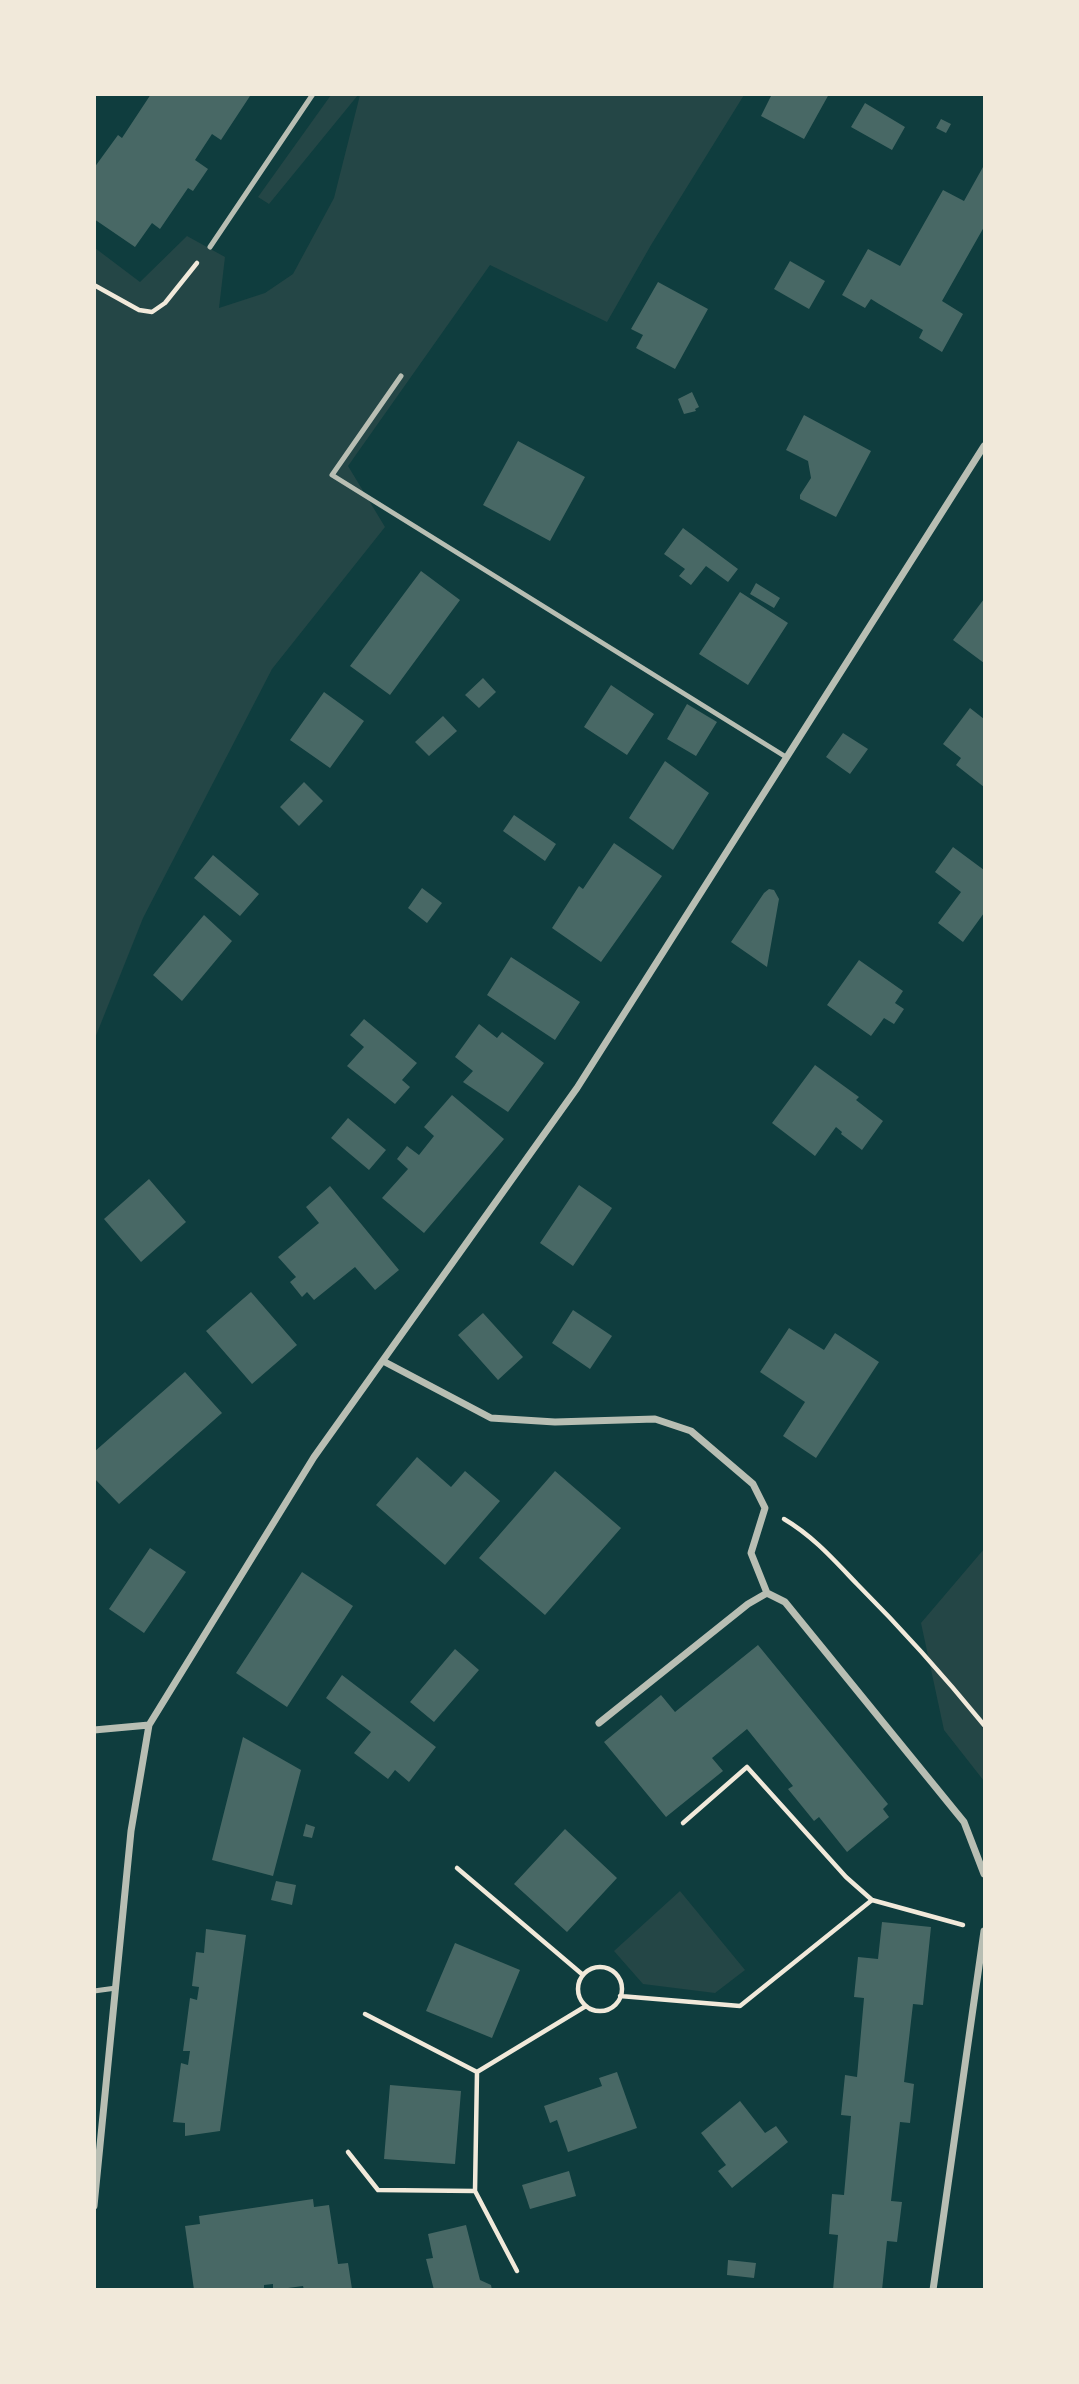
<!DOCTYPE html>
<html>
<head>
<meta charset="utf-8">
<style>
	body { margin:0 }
	#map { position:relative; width:1079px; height:2384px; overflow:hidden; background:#0f3d3e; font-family:Overpass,sans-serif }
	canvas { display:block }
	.frame { position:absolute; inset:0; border:96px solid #f1e9da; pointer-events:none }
</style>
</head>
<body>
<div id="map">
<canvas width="1079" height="2384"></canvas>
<div class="frame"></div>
</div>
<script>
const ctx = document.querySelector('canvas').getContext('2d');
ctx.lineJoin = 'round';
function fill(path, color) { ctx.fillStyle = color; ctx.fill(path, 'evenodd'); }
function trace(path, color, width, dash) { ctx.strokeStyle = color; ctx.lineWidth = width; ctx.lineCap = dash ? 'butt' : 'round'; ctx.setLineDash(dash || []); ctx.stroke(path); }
const green = new Path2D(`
	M331 95H358L269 204 258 197Z
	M360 95H744L651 245 607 322 490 265 348 466 385 527 272 669 143 918 95 1038V248L140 282 187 236 225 257 219 308 265 293 293 274 334 198Z
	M984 1549V1781L944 1730 921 1623Z
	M680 1891 745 1970 715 1993 643 1984 614 1951Z`);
const building = new Path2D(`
	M151 94 250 96 221 140 212 134 195 160 208 169 193 191 188 188 160 229 152 223 135 247 94 219V168L118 135 122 138Z
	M772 94H829L804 139 761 116Z
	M865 103 905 127 892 150 851 127Z
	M941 119 951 124 946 133 936 128Z
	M983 167 984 168V227L942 301 963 314 942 352 919 338 923 330 879 304 871 299 865 308 842 295 868 249 900 266 943 190 964 201Z
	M790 261 825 281 809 309 774 289Z
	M658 282 708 309 675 369 636 348 643 335 631 329Z
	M692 392 699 407 695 409 696 411 684 414 678 399Z
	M804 415 871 451 836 517 800 499V495L811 478 808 461 786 450Z
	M518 441 585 477 550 541 483 505Z
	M683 528 738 569 728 582 706 566 691 585 679 576 685 569 664 554Z
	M421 571 460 600 390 695 350 666Z
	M756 583 780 598 774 608 750 594Z
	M740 592 788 623 748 685 699 654Z
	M984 599V663L953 640Z
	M483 678 496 692 479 708 465 695Z
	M611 685 654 714 627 755 584 727Z
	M324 692 364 721 330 768 290 740Z
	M687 704 717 722 696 756 667 739Z
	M970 708 984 719V787L956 765 961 758 943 744Z
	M443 716 457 731 429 756 415 742Z
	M843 733 868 749 850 774 826 757Z
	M665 761 709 793 673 850 629 818Z
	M304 782 323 801 299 826 280 807Z
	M514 815 556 844 545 861 503 831Z
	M614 843 662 876 601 962 552 928 579 886 583 889Z
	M953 847 984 870V913L963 942 938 923 961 892 935 872Z
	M213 855 259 894 240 916 194 878Z
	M422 888 442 903 427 923 408 908Z
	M769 889 774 890 779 899 767 967 731 942 764 893Z
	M204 915 232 941 182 1001 153 975Z
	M511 957 580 1002 555 1040 487 995Z
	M859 960 903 991 895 1003 904 1009 894 1024 884 1018 871 1036 827 1005Z
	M364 1019 417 1063 402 1080 410 1087 395 1104 347 1066 364 1047 350 1035Z
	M479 1024 497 1038 502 1032 544 1063 508 1112 463 1082 473 1071 455 1057Z
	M815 1065 859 1097 856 1100 883 1121 862 1150 841 1134 842 1132 836 1127 815 1156 772 1123Z
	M452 1095 504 1139 424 1233 382 1198 408 1169 397 1159 407 1146 419 1155 434 1136 424 1127Z
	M348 1118 386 1150 369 1170 331 1138Z
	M149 1179 186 1222 141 1262 104 1219Z
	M579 1185 612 1208 573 1266 540 1243Z
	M330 1186 399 1270 375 1290 355 1267 314 1300 307 1292 302 1297 290 1282 296 1277 278 1257 319 1223 306 1207Z
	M251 1292 297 1345 252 1384 206 1331Z
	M573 1310 612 1336 590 1369 552 1343Z
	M483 1313 523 1357 498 1380 458 1335Z
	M789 1328 824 1350 835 1333 879 1362 816 1458 783 1436 805 1402 760 1372Z
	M185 1372 222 1413 119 1504 94 1478V1452Z
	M417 1457 451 1487 465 1471 500 1501 445 1565 376 1505Z
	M555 1471 621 1528 545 1615 479 1558Z
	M150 1548 186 1572 144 1633 109 1609Z
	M302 1572 353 1606 287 1707 236 1673Z
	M758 1645 888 1804 883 1809 889 1817 847 1852 819 1817 814 1821 788 1789 793 1786 747 1729 712 1758 723 1771 666 1817 604 1742 661 1695 675 1712Z
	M455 1649 479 1670 434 1722 410 1702Z
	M342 1675 436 1747 409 1782 395 1770 388 1779 354 1753 371 1732 326 1698Z
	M243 1737 301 1770 273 1876 212 1860Z
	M306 1824 315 1827 312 1838 303 1836Z
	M565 1829 617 1878 567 1932 514 1884Z
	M276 1881 296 1885 292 1905 271 1900Z
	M882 1922 931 1927 923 2005 913 2004 904 2082 914 2084 910 2123 900 2122 891 2201 902 2202 897 2242 887 2241 882 2290H833L838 2235 829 2234 832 2194 844 2195 851 2116 841 2115 845 2075 857 2077 864 1998 854 1997 858 1957 878 1959Z
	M206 1929 246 1935 220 2131 185 2136V2123L173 2122 181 2063 188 2065 190 2051H183L190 1998 197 2000 199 1987 192 1986 196 1952 204 1953Z
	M455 1943 520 1970 492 2038 426 2011Z
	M617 2072 637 2128 568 2152 557 2120 550 2123 544 2106 602 2086 599 2078Z
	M390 2085 461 2091 455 2164 384 2159Z
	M740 2101 765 2133 776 2126 788 2142 732 2188 718 2171 726 2165 701 2133Z
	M569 2171 576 2196 530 2209 522 2185Z
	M313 2199 314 2207 329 2205 338 2264 348 2263 352 2289 304 2290 303 2286 273 2290V2284L264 2285V2290H194L185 2226 200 2224 199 2216Z
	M466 2225 480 2280 491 2285 492 2290H434L426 2259 433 2258 428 2234Z
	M728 2260 756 2263 754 2278 727 2275Z`);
const path = new Path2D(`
	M94 285 139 310 152 312 165 303 197 263
	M784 1519C813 1536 834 1560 857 1584 902 1629 944 1676 984 1725
	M683 1823 747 1767 846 1877 872 1900
	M457 1868 583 1975
	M578 1989a22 22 0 1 1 44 0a22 22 0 1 1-44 0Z
	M620 1996 740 2006 872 1900 963 1925
	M365 2014 477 2072 586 2006 590 2009
	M348 2152 378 2190 475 2191 517 2271
	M475 2191 477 2072`);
const service = new Path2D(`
	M210 247 313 94
	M401 376 332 475 786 757
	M94 1991 116 1988`);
const minor = new Path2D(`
	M383 1361 491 1418 555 1422 655 1419 691 1431 753 1484 765 1508 751 1553 767 1593
	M599 1723 748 1604 767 1593 785 1602 964 1822 984 1874
	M94 1730 149 1725
	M94 2206 131 1831 149 1725 314 1457 577 1088 984 446
	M933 2290 984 1931`);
fill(green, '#244646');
fill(building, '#486865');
trace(path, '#f1e9da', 4.5);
trace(service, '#b8beb3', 5);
trace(minor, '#b8beb3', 7);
</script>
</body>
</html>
